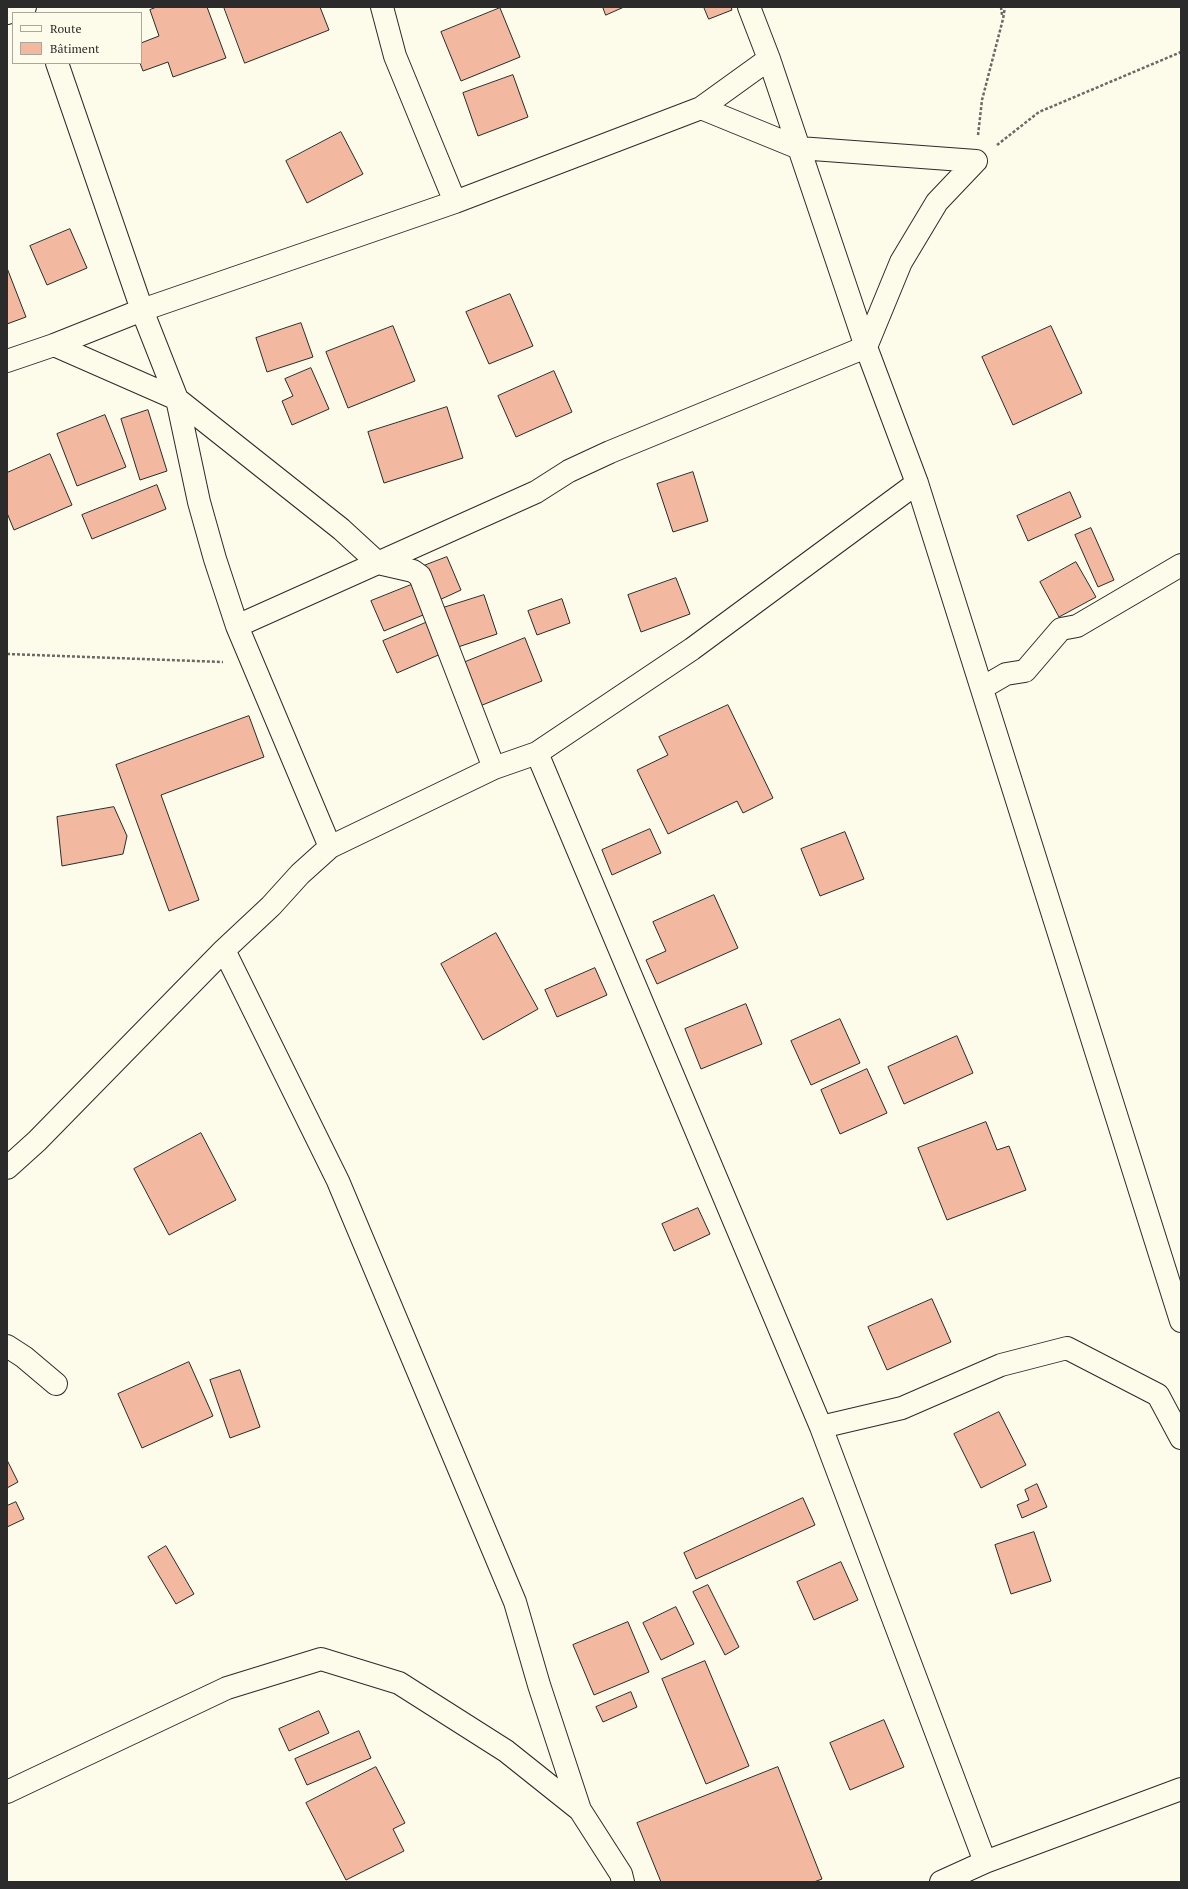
<!DOCTYPE html>
<html>
<head>
<meta charset="utf-8">
<style>
	body { margin:0 }
	#map { position:relative; width:1188px; height:1889px; overflow:hidden; background:#fdfbea; font-family:"PT Serif",serif }
	canvas { display:block }
	.frame { position:absolute; inset:0; border:8px solid #2b2b2b; pointer-events:none }
	.legend { position:absolute; left:12px; top:12px; width:130px; height:52px; box-sizing:border-box; background:#fdfbea; border:1px solid #a9a89e; margin:0; padding:5px 7px; list-style:none; font-size:12px; color:#2b2b2b }
	.legend li { display:flex; align-items:center; gap:8px; height:20px }
	.legend b { width:20px; border:1px solid #a9a89e }
</style>
</head>
<body>
<div id="map">
<canvas width="1188" height="1889"></canvas>
<div class="frame"></div>
<ul class="legend">
<li><b style="height:5px;background:#fdfbea"></b>Route</li>
<li><b style="height:11px;background:#f2b8a0"></b>Bâtiment</li>
</ul>
</div>
<script>
const ctx = document.querySelector('canvas').getContext('2d');
ctx.lineJoin = 'round';
function fill(path, color) { ctx.fillStyle = color; ctx.fill(path, 'evenodd'); }
function trace(path, color, width, dash) { ctx.strokeStyle = color; ctx.lineWidth = width; ctx.lineCap = dash ? 'butt' : 'round'; ctx.setLineDash(dash || []); ctx.stroke(path); }
const building = new Path2D(`
	M157 7H207L226 58 173 77 168 62 143 71 140 63 141 43 159 36 150 10Z
	M224 7H320L329 30 245 63Z
	M603 7H624L606 15Z
	M704 7H731L732 10 709 19Z
	M500 8 520 57 461 81 441 32Z
	M513 75 528 117 478 136 463 93Z
	M341 132 363 174 307 203 286 161Z
	M70 229 87 268 47 285 30 246Z
	M7 268 26 317 7 324Z
	M510 294 533 346 489 364 466 312Z
	M301 323 313 357 267 372 256 338Z
	M393 326 415 381 348 408 326 352Z
	M1051 326 1082 393 1013 425 982 357Z
	M311 368 329 409 292 425 282 401 293 396 285 379Z
	M554 371 572 412 516 437 498 396Z
	M447 407 463 458 384 483 368 432Z
	M148 410 167 471 140 480 121 419Z
	M105 415 126 467 77 486 57 434Z
	M50 454 72 505 14 530 7 513V473Z
	M693 472 708 521 673 532 657 484Z
	M157 485 166 509 92 539 82 515Z
	M1070 492 1081 517 1028 541 1017 516Z
	M1091 528 1114 580 1098 587 1075 535Z
	M447 557 461 590 435 602 421 567Z
	M1076 562 1096 597 1059 617 1040 582Z
	M676 578 690 614 641 632 628 595Z
	M416 583 428 613 384 631 371 601Z
	M484 595 497 634 455 648 443 608Z
	M562 599 570 623 537 635 528 611Z
	M430 621 443 653 397 673 383 641Z
	M525 638 542 681 475 708 458 665Z
	M728 705 773 798 743 813 737 801 668 834 637 770 668 755 659 737Z
	M249 716 264 757 161 795 199 900 169 911 116 765Z
	M114 807 127 836 123 854 62 866 57 817Z
	M650 829 661 853 612 875 602 850Z
	M845 832 864 879 820 896 801 849Z
	M714 895 738 948 657 984 646 960 666 951 653 922Z
	M496 933 538 1009 483 1040 441 964Z
	M595 968 607 995 557 1017 545 990Z
	M746 1004 762 1044 701 1069 685 1029Z
	M840 1019 860 1063 811 1085 791 1041Z
	M957 1036 973 1073 904 1104 888 1067Z
	M867 1069 887 1113 840 1134 821 1090Z
	M986 1122 997 1150 1009 1146 1026 1190 947 1220 918 1148Z
	M201 1133 236 1200 169 1235 134 1169Z
	M698 1208 710 1234 674 1251 662 1224Z
	M932 1299 951 1342 887 1370 868 1327Z
	M189 1362 213 1416 142 1448 118 1394Z
	M240 1370 260 1427 230 1438 210 1380Z
	M999 1412 1026 1465 981 1488 954 1434Z
	M7 1460 18 1482 7 1488Z
	M1037 1484 1047 1507 1022 1518 1017 1505 1029 1500 1025 1490Z
	M803 1498 815 1525 696 1579 684 1553Z
	M16 1502 24 1519 7 1527V1506Z
	M1034 1532 1051 1581 1011 1594 995 1545Z
	M166 1546 194 1594 176 1604 148 1557Z
	M841 1562 858 1600 814 1620 797 1582Z
	M708 1585 739 1647 725 1655 693 1592Z
	M676 1607 694 1644 661 1660 643 1623Z
	M628 1622 649 1672 594 1695 573 1645Z
	M705 1661 749 1766 706 1784 662 1679Z
	M631 1692 637 1707 603 1722 596 1707Z
	M319 1711 329 1733 289 1751 279 1729Z
	M884 1720 904 1767 850 1790 830 1743Z
	M359 1731 371 1758 307 1785 295 1759Z
	M376 1767 405 1823 393 1829 404 1851 346 1880 306 1803Z
	M778 1767 822 1879 814 1882H661L637 1823Z`);
const path = new Path2D(`
	M1001 7 1002 15
	M978 135 982 100 1003 19 1005 7
	M997 145 1039 112 1181 52
	M7 654 223 662`);
const minor = new Path2D(`
	M382 7 395 56 455 202
	M749 7 769 59 866 347 917 483 1181 1321
	M7 13 25 7
	M57 63 142 310 177 399 199 502 215 559 237 626 330 847
	M701 108 799 148 976 161
	M54 345 177 399 341 529 378 563 413 571 420 576 494 768
	M7 361 54 345 142 310 455 202 701 108 769 59
	M237 626 536 492 569 471 610 452 866 347 901 262 937 202 976 161
	M982 688 1006 674 1025 671 1061 629 1077 626 1181 565
	M537 753 821 1427 985 1862
	M224 950 338 1181 515 1602 539 1685 580 1810
	M7 1168 37 1141 224 950 271 906 300 874 330 847 494 768 537 753 692 649 917 483
	M7 1346 24 1357 56 1384
	M821 1427 902 1408 1001 1365 1067 1348 1158 1395 1181 1438
	M7 1792 227 1688 321 1659 399 1683 506 1751 580 1810 621 1874 623 1882
	M941 1882 985 1862 1181 1789`);
fill(building, '#f2b8a0');
trace(building, '#2b2b2b', 1);
trace(minor, '#2b2b2b', 24);
trace(path, '#6a6964', 2.5, [3, 2]);
trace(minor, '#fdfbea', 22);
</script>
</body>
</html>
